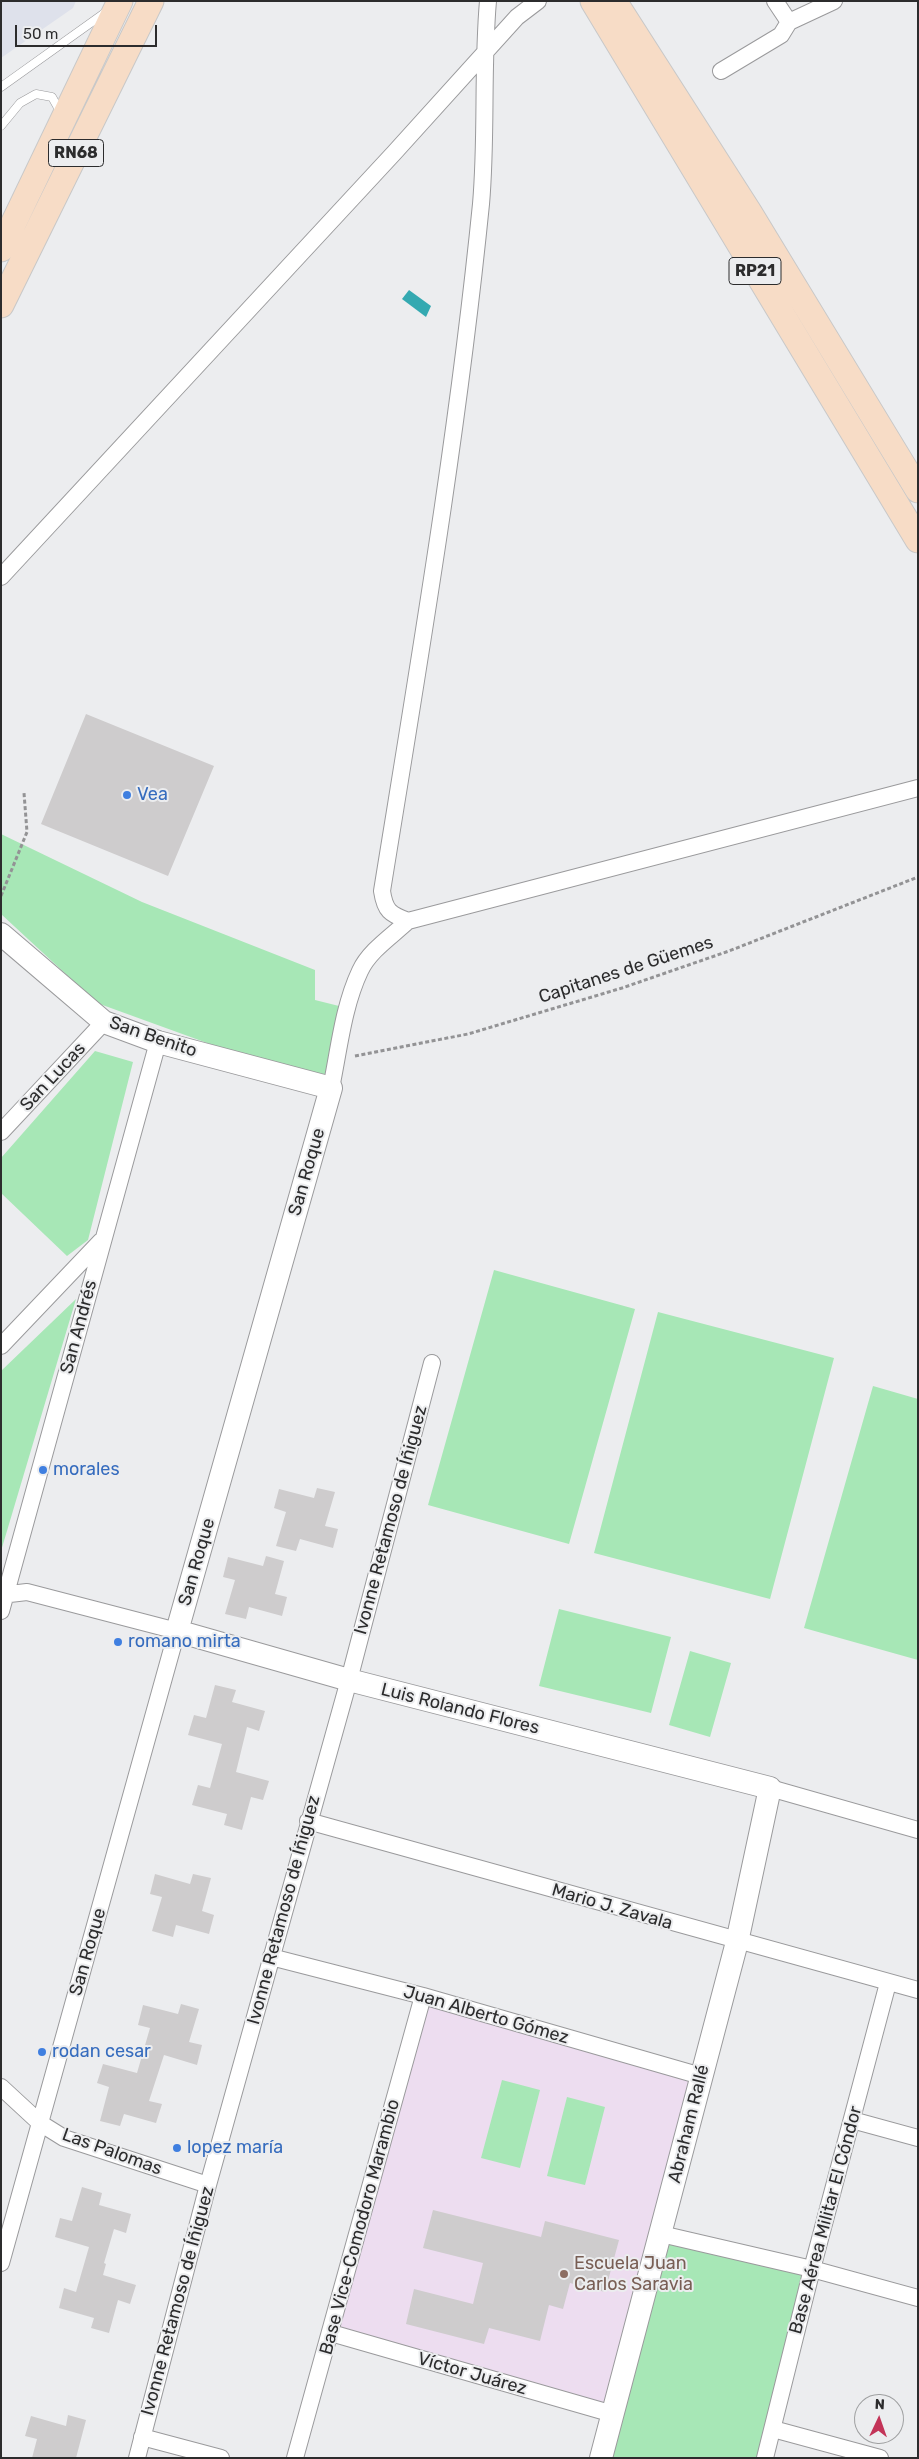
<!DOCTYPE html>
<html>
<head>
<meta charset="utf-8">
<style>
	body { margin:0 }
	#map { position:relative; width:919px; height:2459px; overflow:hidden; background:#ecedef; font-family:Rubik,sans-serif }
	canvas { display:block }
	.frame { position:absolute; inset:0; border:2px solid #2c2c2d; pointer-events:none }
	.north { position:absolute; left:854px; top:2394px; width:50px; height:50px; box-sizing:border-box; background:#ecedef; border:1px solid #9fa0a1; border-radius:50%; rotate:3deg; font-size:14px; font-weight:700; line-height:20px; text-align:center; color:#2c2c2d }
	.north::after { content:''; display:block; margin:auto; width:18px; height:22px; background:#c33458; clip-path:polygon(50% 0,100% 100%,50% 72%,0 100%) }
	.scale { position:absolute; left:15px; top:25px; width:142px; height:22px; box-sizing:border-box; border:2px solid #2c2c2d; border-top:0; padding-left:6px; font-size:15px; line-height:18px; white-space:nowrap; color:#2c2c2d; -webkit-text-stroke:4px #ecedef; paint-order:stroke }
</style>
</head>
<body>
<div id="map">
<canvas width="919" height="2459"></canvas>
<div class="frame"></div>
<div class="north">N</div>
<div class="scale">50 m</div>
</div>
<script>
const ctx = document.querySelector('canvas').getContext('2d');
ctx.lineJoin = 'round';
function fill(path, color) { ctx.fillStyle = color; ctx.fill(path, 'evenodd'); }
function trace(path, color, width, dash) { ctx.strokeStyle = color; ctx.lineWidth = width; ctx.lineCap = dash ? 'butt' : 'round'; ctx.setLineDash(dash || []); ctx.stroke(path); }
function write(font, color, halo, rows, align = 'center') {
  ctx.font = font + ' Rubik,sans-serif'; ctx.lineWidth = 4; ctx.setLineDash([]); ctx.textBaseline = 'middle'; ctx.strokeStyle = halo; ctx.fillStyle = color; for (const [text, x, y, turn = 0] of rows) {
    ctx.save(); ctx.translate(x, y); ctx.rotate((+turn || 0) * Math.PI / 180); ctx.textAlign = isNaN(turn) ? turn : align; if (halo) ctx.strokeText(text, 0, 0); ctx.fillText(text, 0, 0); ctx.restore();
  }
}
const built = new Path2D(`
	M1 1H76L73 8 1 58Z`);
const education = new Path2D(`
	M426 2004 695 2078 609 2408 334 2330Z`);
const green = new Path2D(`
	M1 834 142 902 315 970V1000L347 1008 331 1088 97 1003 1 914Z
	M95 1051 133 1062 88 1240 67 1256 1 1193V1158Z
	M494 1270 635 1309 569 1544 428 1505Z
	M76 1299 1 1551V1371Z
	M658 1312 834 1358 770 1599 594 1553Z
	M873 1386 918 1399V1660L804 1628Z
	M559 1609 671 1637 651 1713 539 1686Z
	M690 1651 731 1663 710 1737 669 1725Z
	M502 2080 540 2090 520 2168 481 2158Z
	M567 2097 605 2107 585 2185 547 2176Z
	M662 2235 811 2270 762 2458H602Z`);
const water = new Path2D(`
	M409 290 431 306 426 317 402 299Z`);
const building = new Path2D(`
	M86 714 214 766 168 876 41 824Z
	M317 1488 335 1492 325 1526 338 1529 333 1548 300 1539 296 1551 276 1546 286 1512 274 1508 279 1489 314 1498Z
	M266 1556 284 1561 275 1594 287 1597 282 1616 249 1607 246 1619 225 1614 235 1580 223 1577 228 1557 263 1566Z
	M215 1685 236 1690 232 1702 265 1711 259 1731 247 1727 236 1772 269 1781 263 1800 251 1797 242 1830 224 1825 227 1814 192 1805 198 1785 210 1788 222 1744 188 1735 194 1715 206 1718Z
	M155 1874 190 1884 193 1874 211 1878 202 1911 214 1915 209 1934 176 1925 173 1937 152 1931 162 1897 150 1894Z
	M181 2004 199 2009 189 2042 202 2045 197 2065 164 2055 149 2101 162 2104 156 2123 124 2114 120 2126 100 2121 109 2087 97 2083 103 2064 137 2073 150 2028 138 2025 143 2005 178 2014Z
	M82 2187 102 2193 99 2205 131 2214 126 2233 114 2229 104 2263 106 2264 103 2275 136 2285 130 2304 118 2300 109 2333 91 2328 94 2318 59 2308 64 2288 76 2292 89 2247 55 2237 60 2218 72 2221Z
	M433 2210 541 2237 545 2221 619 2240 605 2292 570 2283 563 2309 549 2305 540 2341 489 2328 484 2344 406 2324 414 2289 473 2304 483 2263 423 2248Z
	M68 2415 86 2420 76 2458H32L37 2439 25 2436 31 2416 66 2426Z`);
const path = new Path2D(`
	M1 896 27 832 24 793
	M355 1056 468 1034 622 988 729 951 918 877`);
const lane = new Path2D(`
	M1 87 106 12
	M1 126 20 103 36 94 52 97 61 113`);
const street = new Path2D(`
	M775 1 789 22
	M721 71 781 35 789 22 834 1
	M1 577 394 153 517 17 538 1
	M408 921 918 788
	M331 1088C339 1050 343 1007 360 971 369 951 392 936 408 921 390 914 385 911 382 891 419 662 458 434 481 204 487 136 482 68 488 1
	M1 1132 104 1022
	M1 1346 101 1241
	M1 1595 27 1592 177 1631 1 2263
	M1 1611 158 1042
	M770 1788 918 1830
	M308 1821 918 1990
	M271 1957 423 1996 701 2076
	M1 2087 40 2123 64 2138 208 2185
	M852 2120 918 2138
	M661 2234 812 2269 918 2298
	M331 2333 613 2414
	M773 2429 880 2458
	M142 2437 221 2458
	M137 2458 208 2185 349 1680 432 1363
	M295 2458 423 1996
	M765 2458 812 2269 888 1983`);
const secondary = new Path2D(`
	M1 934 104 1022 158 1042 331 1088 177 1631 349 1680 770 1788 737 1942 601 2458`);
const primary = new Path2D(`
	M593 1 918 540
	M614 1 749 212 918 490
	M1 249 120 1
	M1 305 151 1`);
const markers = [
	[127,795,5,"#3f7fe0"],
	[43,1470,5,"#3f7fe0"],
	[118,1642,5,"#3f7fe0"],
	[42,2052,5,"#3f7fe0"],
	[177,2148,5,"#3f7fe0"],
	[564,2274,5,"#8d6e63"]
];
const shields = [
	[76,153,55],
	[755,271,52]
];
const shieldNames = [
	["RN68",76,153],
	["RP21",755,271]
];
const shopNames = [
	["Vea",137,795],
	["morales",53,1470],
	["romano mirta",128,1642],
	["rodan cesar",52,2052],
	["lopez maría",187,2148]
];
const streetNames = [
	["Capitanes de Güemes",626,970,-18],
	["San Benito",153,1037,19],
	["San Lucas",53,1077,-47],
	["San Roque",307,1172,-74],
	["San Andrés",79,1327,-75],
	["Ivonne Retamoso de Íñiguez",391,1520,-75],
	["San Roque",197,1562,-74],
	["Luis Rolando Flores",460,1709,14],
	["Mario J. Zavala",612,1907,16],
	["Ivonne Retamoso de Íñiguez",284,1910,-75],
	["San Roque",88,1952,-74],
	["Juan Alberto Gómez",486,2015,16],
	["Abraham Rallé",689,2124,-76],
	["Las Palomas",112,2152,20],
	["Base Aérea Militar El Cóndor",826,2220,-75],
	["Base Vice-Comodoro Marambio",360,2227,-75],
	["Ivonne Retamoso de Íñiguez",178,2301,-75],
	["Víctor Juárez",472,2374,16]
];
const educationNames = [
	["Escuela Juan",574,2264],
	["Carlos Saravia",574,2285]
];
fill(built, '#dee1eb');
fill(education, '#edddf0');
fill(green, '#a7e7b6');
fill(water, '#34a9b1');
fill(building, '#cecccd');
trace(lane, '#9a9a9c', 9);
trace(street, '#9a9a9c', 18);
trace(secondary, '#9a9a9c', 24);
trace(primary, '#c8c8c8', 27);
trace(path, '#939395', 3, [4, 2.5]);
trace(lane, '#fff', 8);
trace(street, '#fff', 16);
trace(secondary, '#fff', 22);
trace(primary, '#f7dcc6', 25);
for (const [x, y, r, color] of markers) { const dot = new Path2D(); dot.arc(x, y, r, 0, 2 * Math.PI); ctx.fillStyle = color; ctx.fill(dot); trace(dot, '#ecedef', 2); }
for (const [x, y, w] of shields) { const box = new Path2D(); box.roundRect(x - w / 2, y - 13.5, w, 27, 4); ctx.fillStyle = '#ecedef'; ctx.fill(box); trace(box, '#2c2c2d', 1); }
write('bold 16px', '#2c2c2d', null, shieldNames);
write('18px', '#366cbe', '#ecedef', shopNames, 'left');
write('18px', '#2c2c2d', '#ecedef', streetNames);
write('18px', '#785e54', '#ecedef', educationNames, 'left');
</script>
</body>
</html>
